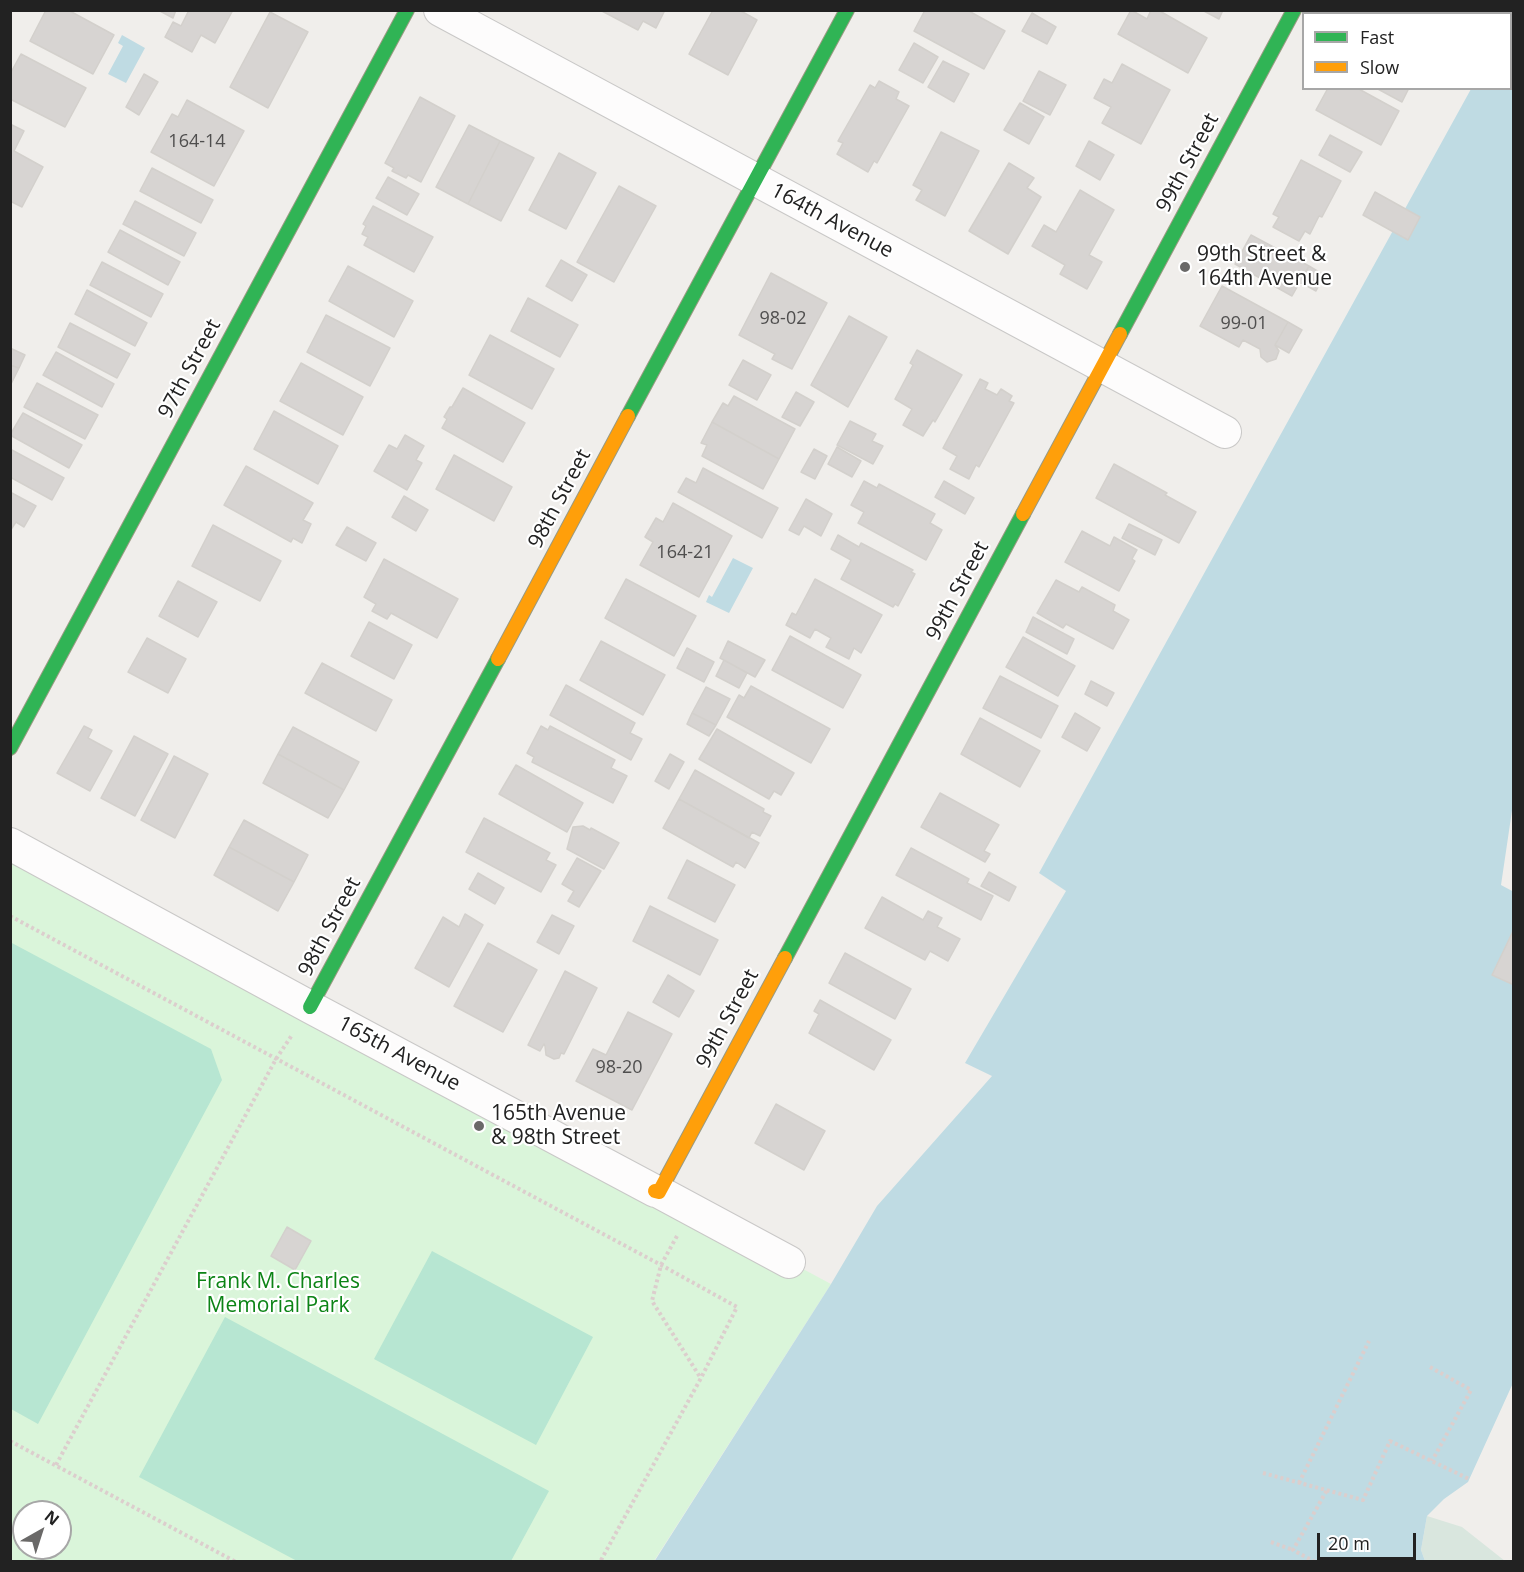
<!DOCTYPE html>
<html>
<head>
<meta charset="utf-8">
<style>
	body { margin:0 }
	#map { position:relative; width:1524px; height:1572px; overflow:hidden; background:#f0eeeb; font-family:"Open Sans",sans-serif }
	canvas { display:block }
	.frame { position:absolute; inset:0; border:12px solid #222; pointer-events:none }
	.legend { position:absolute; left:1302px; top:12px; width:210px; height:78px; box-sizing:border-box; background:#fff; border:2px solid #a7a7a7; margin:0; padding:8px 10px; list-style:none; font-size:18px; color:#222 }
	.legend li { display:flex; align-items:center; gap:12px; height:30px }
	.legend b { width:30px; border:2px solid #a7a7a7 }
	.north { position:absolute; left:12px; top:1500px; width:60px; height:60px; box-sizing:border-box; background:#fff; border:2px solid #a7a7a7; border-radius:50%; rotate:39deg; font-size:16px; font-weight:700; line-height:24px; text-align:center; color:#222 }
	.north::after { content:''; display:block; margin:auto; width:21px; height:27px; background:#6a6968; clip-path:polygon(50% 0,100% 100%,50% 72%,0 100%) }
	.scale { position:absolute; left:1317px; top:1533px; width:99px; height:27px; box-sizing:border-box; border:3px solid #222; border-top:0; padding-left:8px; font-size:18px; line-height:21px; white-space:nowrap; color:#222; -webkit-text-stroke:4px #fff; paint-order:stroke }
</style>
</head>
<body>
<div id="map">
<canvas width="1524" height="1572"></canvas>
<div class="frame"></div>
<ul class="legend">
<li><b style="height:8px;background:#30b455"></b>Fast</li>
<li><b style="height:8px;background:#ff9f0a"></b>Slow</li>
</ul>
<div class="north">N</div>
<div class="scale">20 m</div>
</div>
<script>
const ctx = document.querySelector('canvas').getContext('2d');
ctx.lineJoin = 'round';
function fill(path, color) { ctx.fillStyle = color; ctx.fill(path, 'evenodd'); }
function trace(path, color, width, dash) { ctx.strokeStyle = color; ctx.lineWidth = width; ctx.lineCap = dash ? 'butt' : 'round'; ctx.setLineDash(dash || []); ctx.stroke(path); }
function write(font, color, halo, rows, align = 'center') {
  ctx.font = font + ' "Open Sans",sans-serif'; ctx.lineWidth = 4.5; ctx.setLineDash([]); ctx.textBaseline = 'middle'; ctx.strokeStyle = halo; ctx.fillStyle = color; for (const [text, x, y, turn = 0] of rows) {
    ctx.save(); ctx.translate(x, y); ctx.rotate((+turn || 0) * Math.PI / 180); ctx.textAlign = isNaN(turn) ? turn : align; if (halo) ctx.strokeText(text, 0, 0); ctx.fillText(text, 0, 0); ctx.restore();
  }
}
const wetland = new Path2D(`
	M1427 1516 1462 1527 1505 1561H1425L1421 1550Z`);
const park = new Path2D(`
	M10 844 831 1284 654 1561H11ZM24 1512H60V1548H24Z`);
const pitch = new Path2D(`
	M10 942 211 1049 222 1080 38 1424 11 1409Z
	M432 1251 593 1337 536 1445 374 1359Z
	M225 1317 549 1491 511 1561H297L139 1477Z`);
const water = new Path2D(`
	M1513 12 1514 797 1501 885 1514 892 1513 1383 1468 1482 1444 1499 1427 1516 1421 1550 1425 1561 654 1562 831 1284 877 1206 992 1076 965 1063 1066 891 1039 873 1471 89 1510 88V17Z
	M122 35 145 48 126 83 108 74 123 46 118 43Z
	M733 558 753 568 729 613 706 602 709 595 712 597Z`);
const building = new Path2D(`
	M46 10H68L114 35 93 74 30 41Z
	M158 10H176L173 18Z
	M189 10H233L215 43 201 35 192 52 165 37 173 22 181 26Z
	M600 10H665L656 28 643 21 638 30Z
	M713 10H739L757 20 728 75 689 54Z
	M925 10H967L1005 31 984 69 914 31Z
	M1131 10 1147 19 1151 10H1158L1207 38 1188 73 1118 34Z
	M1202 10H1223L1219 19Z
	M1370 10H1416L1422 14H1369Z
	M270 12 308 32 268 108 230 87Z
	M1032 13 1056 27 1047 44 1022 31Z
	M914 43 938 57 923 83 899 70Z
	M21 54 86 88 65 127 10 99V74Z
	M943 61 969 74 954 102 928 87Z
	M1122 64 1170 90 1141 144 1102 123 1111 107 1094 98 1104 79 1112 83Z
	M1039 71 1066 85 1050 115 1023 101Z
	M144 74 158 82 139 115 126 107Z
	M879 81 899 92 896 99 909 106 877 163 874 161 868 172 837 154 843 143 838 141 870 85 875 88Z
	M1328 88H1357L1399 111 1381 145 1316 110Z
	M1376 88H1409L1402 102Z
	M420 97 455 116 421 182 408 175 406 178 392 171 394 168 385 163Z
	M187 100 244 131 214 186 151 152 172 114 178 117Z
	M1020 103 1044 117 1029 144 1004 130Z
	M10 124 24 131 14 151 43 167 22 207 10 201Z
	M469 125 500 141 468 204 436 187Z
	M941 132 979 151 945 216 916 200 922 190 913 185Z
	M1330 135 1362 152 1350 172 1319 155Z
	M500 141 534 158 501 221 468 204Z
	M1089 141 1114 155 1100 180 1076 166Z
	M559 153 596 173 566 229 529 210Z
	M1301 160 1341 181 1322 217 1319 216 1310 234 1305 231 1299 241 1273 227 1279 217 1273 214Z
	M1009 163 1034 178 1027 188 1041 197 1008 254 969 231Z
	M152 168 213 200 201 223 140 191Z
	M388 177 419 194 407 215 376 198Z
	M619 186 656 206 614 282 577 262Z
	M1080 190 1114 210 1089 255 1102 262 1087 289 1060 274 1065 265 1032 246 1044 225 1056 232Z
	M1375 192 1420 217 1408 240 1363 215Z
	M135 201 196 233 184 256 123 224Z
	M373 206 433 237 414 272 364 245 368 237 362 234 366 226 363 224Z
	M120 230 180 262 168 285 108 252Z
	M1251 235 1309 266 1292 296 1235 264Z
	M561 260 587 275 572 301 546 286Z
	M102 262 163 294 151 317 90 285Z
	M348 266 413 301 394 337 329 301Z
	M1309 266 1324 275 1316 291 1300 282Z
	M771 273 827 303 792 369 772 359 775 354 739 335Z
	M1222 286 1288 322 1275 345 1279 351 1276 359 1267 362 1261 357 1260 349 1243 340 1239 347 1200 326Z
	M87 290 147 323 135 346 75 314Z
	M528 298 578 325 560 357 511 331Z
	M326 315 390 348 370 386 307 352Z
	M849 316 887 337 848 407 811 385Z
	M1288 322 1302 330 1289 353 1275 345Z
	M70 323 130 354 117 378 58 347Z
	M490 335 554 369 532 409 469 375Z
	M10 348 25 355 19 368 10 365Z
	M917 350 962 375 935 422 933 420 923 436 903 425 912 409 895 399 913 365 910 363Z
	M56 352 114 384 102 407 43 375Z
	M743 360 771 375 757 400 729 385Z
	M301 363 363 397 343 435 280 401Z
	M10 365 19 368 11 384H10Z
	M980 379 988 383 985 389 997 395 1001 389 1012 396 1009 401 1014 403 979 467 976 465 969 479 950 469 957 456 943 448Z
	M37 383 98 415 85 439 24 407Z
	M463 388 525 423 503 462 442 428 447 419 444 417 450 407H452Z
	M796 392 814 402 800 426 782 417Z
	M734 396 795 429 779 459 712 422 723 403 728 406Z
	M274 411 338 446 318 484 254 449Z
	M23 413 82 445 69 468 10 435Z
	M850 421 876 434 872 441 883 446 873 464 837 445Z
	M712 422 779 459 763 489 702 456 707 445 701 443Z
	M405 435 424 446 416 460 422 463 407 490 374 471 389 445 397 449Z
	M837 447 861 461 852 477 828 464Z
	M10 449 64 478 52 500 10 477Z
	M814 449 827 456 815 479 801 472Z
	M454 455 512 487 494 521 436 489Z
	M1114 464 1167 493 1165 495 1196 512 1179 543 1096 498Z
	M246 466 313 503 303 520 311 524 302 543 293 538 291 542 224 505Z
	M703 468 778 508 762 538 678 492 686 478 696 483Z
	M864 481 877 488 879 484 935 514 930 523 942 530 926 560 858 523 864 512 851 505Z
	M944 481 974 498 965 514 935 497Z
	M10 492 36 506 24 527 16 522 10 531Z
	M404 496 428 510 416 531 392 517Z
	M806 499 832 514 821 536 804 526 799 535 789 530Z
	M673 503 732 536 699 597 640 565 653 542 645 537 656 518 663 522Z
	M1129 524 1162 540 1155 555 1122 538Z
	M213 525 281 561 260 601 192 566Z
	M347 527 376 543 366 561 336 545Z
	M1082 531 1110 546 1114 537 1137 550 1132 559 1135 561 1119 591 1065 562Z
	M838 535 859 547 861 543 913 570 911 572 915 574 898 606 895 604 893 607 841 579 851 560 831 549Z
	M384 559 458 599 437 638 391 613 387 619 372 611 376 604 364 597Z
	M626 579 696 616 674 656 605 618Z
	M815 579 882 615 861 653 854 648 849 659 826 647 831 638 815 629 810 638 786 625 792 613 796 615Z
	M1056 580 1079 592 1082 587 1115 605 1113 611 1129 620 1113 649 1066 624 1063 628 1037 613Z
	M178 581 217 602 198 637 159 616Z
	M1033 617 1074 639 1067 654 1026 632Z
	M369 622 412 645 394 679 351 656Z
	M790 636 861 675 843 708 772 670Z
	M1023 637 1075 666 1058 696 1006 667Z
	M147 638 186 659 168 693 128 672Z
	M601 641 665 675 643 715 580 680Z
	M728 641 765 660 755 677 720 658Z
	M687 648 714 662 704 682 677 668Z
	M724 660 747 673 739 688 716 676Z
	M322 663 392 700 376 731 305 693Z
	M1000 676 1058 706 1041 738 983 708Z
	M1091 681 1114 693 1107 706 1085 694Z
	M566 685 635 723 630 733 642 739 631 760 550 715Z
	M751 686 830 729 811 763 727 717 739 695 744 698Z
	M706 687 730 699 716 725 692 713Z
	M692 713 716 725 709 736 687 724Z
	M1075 713 1100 728 1087 751 1062 737Z
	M980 718 1040 751 1020 787 961 754Z
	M84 726 92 730 88 738 112 751 90 791 57 773Z
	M541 726 548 730 550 726 615 760 611 768 627 776 613 803 532 762 534 757 527 753Z
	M293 727 359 762 344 790 278 754Z
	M717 729 794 773 781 795 774 791 769 799 699 759Z
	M134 736 168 754 135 816 101 798Z
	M278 754 344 790 328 818 263 783Z
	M670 754 684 762 669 789 655 781Z
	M174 756 208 774 175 838 141 820Z
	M516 765 583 803 567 832 499 794Z
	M695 770 764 809 763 812 771 816 760 836 752 832 749 838 679 799Z
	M940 793 999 825 984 851 990 854 985 862 921 827Z
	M679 799 759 843 745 868 736 862 733 867 663 828Z
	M484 818 550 853 546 860 556 865 541 892 466 852Z
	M244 820 308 855 294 882 229 847Z
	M583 826 590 830 591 828 619 843 604 869 567 849 573 827Z
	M229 847 294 882 278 911 214 875Z
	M911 848 969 879 967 883 993 896 981 920 896 875Z
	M577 858 601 871 579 907 568 901 574 891 562 884Z
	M687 860 735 885 715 922 668 898Z
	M989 872 1016 887 1009 901 981 886Z
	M478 873 504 888 495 904 469 889Z
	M882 897 923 920 928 911 942 918 937 927 960 939 948 961 930 951 925 960 865 928Z
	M650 906 718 940 700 975 633 941Z
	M465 914 483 925 449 987 415 968 443 917 459 927Z
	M552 915 574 926 559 954 537 942Z
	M1513 931 1514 932V985L1492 975Z
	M488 943 537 970 503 1032 454 1006Z
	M845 953 911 989 895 1019 829 983Z
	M565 971 597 988 564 1054 561 1053 559 1058 554 1059 546 1055 545 1046 544 1044 540 1051 528 1045Z
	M668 975 694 991 679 1017 653 1002Z
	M820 1000 891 1040 874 1070 809 1033 819 1014 814 1011Z
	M628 1012 672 1034 632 1110 576 1081 593 1049 606 1055Z
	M776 1104 825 1131 804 1170 755 1143Z
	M287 1227 311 1241 295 1270 271 1256Z`);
const path = new Path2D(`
	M10 916 661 1265 737 1307 701 1378 600 1562
	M677 1236 661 1265 652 1301 700 1377
	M1430 1367 1471 1390 1432 1461
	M10 1441 236 1562
	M56 1465 276 1059 292 1035
	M1263 1473 1363 1500 1390 1441 1469 1479
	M1299 1483 1369 1341
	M1271 1542 1293 1550
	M1315 1562 1293 1550 1327 1490`);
const street = new Path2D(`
	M440 10 1225 432
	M10 844 310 1007 655 1191
	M659 1192 789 1262`);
const fast = new Path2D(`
	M1120 334 1294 10
	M628 416 847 10
	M10 748 407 10
	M785 958 1023 514
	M310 1007 498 659`);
const slow = new Path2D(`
	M1023 514 1120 334
	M498 659 628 416
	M655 1191 659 1192 785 958`);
const markers = [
	[1185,267,6,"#6a6968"],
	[479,1126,6,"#6a6968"]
];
const numberNames = [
	["164-14",197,142],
	["98-02",783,319],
	["99-01",1244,324],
	["164-21",685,553],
	["98-20",619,1068]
];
const streetNames = [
	["99th Street",1188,163,-62],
	["164th Avenue",832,221,28],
	["97th Street",190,369,-62],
	["98th Street",560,499,-62],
	["99th Street",958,591,-62],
	["98th Street",330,927,-62],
	["99th Street",728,1019,-62],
	["165th Avenue",399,1054,28]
];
const poiNames = [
	["99th Street &",1197,255],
	["164th Avenue",1197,279],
	["165th Avenue",491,1114],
	["& 98th Street",491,1138]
];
const parkNames = [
	["Frank M. Charles",278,1282],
	["Memorial Park",278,1306]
];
fill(wetland, '#d9e6de');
fill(park, '#daf5da');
fill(pitch, '#b7e6d2');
fill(water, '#bfdbe3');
fill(building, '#d7d4d2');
trace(building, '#d3d0cc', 1.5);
trace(street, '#c9c8c7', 34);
trace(fast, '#999a82', 16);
trace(slow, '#999a82', 16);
trace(path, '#dccecd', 4, [3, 3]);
trace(street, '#fdfcfc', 32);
trace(fast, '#30b455', 14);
trace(slow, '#ff9f0a', 14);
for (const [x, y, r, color] of markers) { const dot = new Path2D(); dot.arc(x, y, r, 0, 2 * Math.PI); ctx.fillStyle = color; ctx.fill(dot); trace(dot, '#fff', 2); }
write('18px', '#4f4e4e', null, numberNames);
write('21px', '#222', '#fff', streetNames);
write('21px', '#222', '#fff', poiNames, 'left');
write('21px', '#0c8416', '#fff', parkNames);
</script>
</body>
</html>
